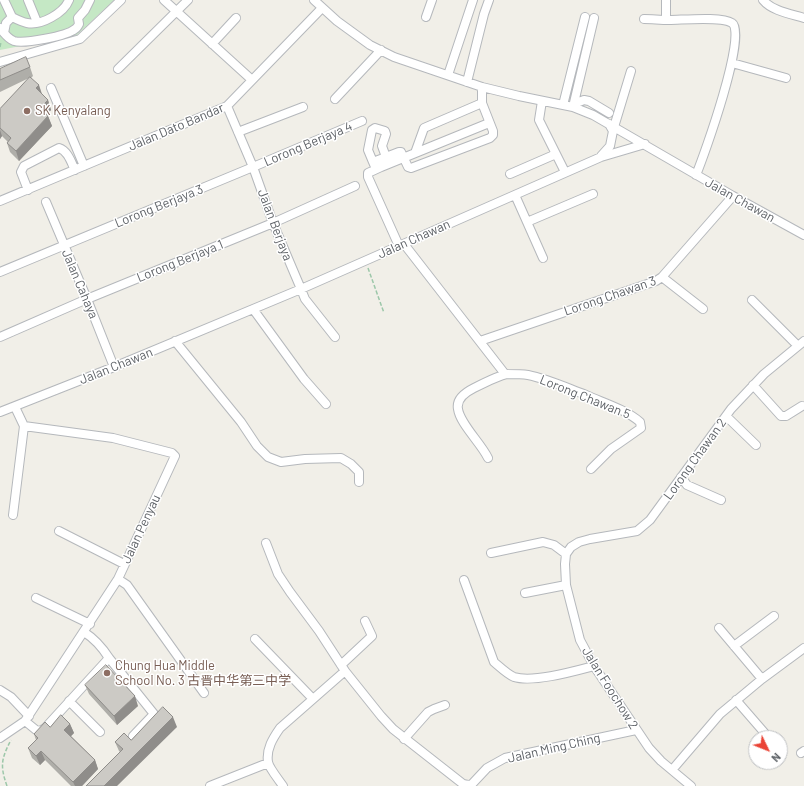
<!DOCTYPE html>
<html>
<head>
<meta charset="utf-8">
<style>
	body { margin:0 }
	#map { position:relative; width:804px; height:786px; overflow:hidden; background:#f1efe8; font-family:Barlow,sans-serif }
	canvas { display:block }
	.north { position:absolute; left:748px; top:730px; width:40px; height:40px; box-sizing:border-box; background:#fff; border:1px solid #bfc1c3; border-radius:50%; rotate:133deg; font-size:11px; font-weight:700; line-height:16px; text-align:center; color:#5f6368 }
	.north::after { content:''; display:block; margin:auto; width:14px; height:18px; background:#ea4335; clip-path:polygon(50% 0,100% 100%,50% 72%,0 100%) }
</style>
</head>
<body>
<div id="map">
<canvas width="804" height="786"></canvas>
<div class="north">N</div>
</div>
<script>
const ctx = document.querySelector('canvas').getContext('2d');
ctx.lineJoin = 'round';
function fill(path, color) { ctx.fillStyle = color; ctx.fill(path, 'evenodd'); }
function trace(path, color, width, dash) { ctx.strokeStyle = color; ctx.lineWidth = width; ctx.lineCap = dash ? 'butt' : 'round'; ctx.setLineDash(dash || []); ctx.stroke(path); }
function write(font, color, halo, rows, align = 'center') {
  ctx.font = font + ' Barlow,"Noto Sans SC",sans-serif'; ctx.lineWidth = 3; ctx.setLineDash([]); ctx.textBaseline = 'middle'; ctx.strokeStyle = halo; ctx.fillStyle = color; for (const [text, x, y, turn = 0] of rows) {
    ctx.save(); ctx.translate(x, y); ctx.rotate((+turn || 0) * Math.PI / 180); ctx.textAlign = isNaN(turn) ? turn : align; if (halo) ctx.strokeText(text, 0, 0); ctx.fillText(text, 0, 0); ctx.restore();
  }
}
const green = new Path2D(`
	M0 0H114L77 35 0 50Z`);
const path = new Path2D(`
	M0 47 1 42
	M368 268 384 313
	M7 786C0 766 1 759 11 740`);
const minor = new Path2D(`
	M4 0 12 17C16 19 22 22 27 23 41 26 64 13 69 0
	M28 0 37 22
	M164 0 252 80
	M314 0 337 21 370 45 394 57 482 87 519 96 573 107 593 115 733 196 804 235
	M666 0V20
	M763 0C772 11 791 14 804 18
	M426 17 432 0
	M644 19C652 19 660 20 669 20 682 20 722 16 732 23 748 33 704 156 696 175
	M0 28C3 32 8 39 14 41 24 44 67 36 75 29 77 28 78 26 79 24L78 18 85 10 90 0
	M4 33 6 23 12 17
	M212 44 236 18
	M0 62 80 39 121 0
	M732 63 786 78
	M118 69 188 0
	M448 75 473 0
	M467 82 484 14 489 0
	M51 88 84 166
	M335 99 381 50
	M542 101 539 120 565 172
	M574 104 584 100 589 101 609 113
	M563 105 585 17
	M227 106 253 167 273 223 301 289 305 299 335 337
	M573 107 594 18
	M614 127 631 71
	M238 132 303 107
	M415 153 424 128 482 103
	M601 156 610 146 613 131 609 124
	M373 162 368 150 372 130 375 128 385 131 386 134 382 146 386 157
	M376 169 373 162 399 152H401L408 167 411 168 490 138 493 135V131L482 103V87
	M510 174 556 154
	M28 190 21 172 24 166 59 148C68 151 71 162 75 170
	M515 195 543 258
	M0 201 227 106 322 8
	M46 202 87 299 114 367
	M527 222 593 194
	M404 244 505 374
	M399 246 368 177V173L381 167 489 123
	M0 272 253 167 362 121
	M662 277 703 309
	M752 300 798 346
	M253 309 304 379 326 404
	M0 337 87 299 273 223 355 186
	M175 341 241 422 257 446 268 457 281 462 305 459 341 458 351 464 359 472V482
	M480 341 656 281 662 277 733 196
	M753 385 781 416H786L802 406
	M15 407 24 426
	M0 412 114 367 301 289 601 157 645 144
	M726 416 756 445
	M488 458C481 443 460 424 458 409 456 399 466 392 474 388 480 385 501 375 507 374 514 374 522 374 528 375 548 379 567 388 586 395 604 403 625 409 640 422L641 428 611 449 591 469
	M681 477 687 485 721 500
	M13 515 24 426
	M59 531 124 564
	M266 543 278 574 290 592 319 631 345 671
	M491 553 543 542 554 545 566 554
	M118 579 127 585 204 693
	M464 580 494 662C500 667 507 674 514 677 533 683 575 671 594 666
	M525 593 566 585
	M36 598 90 624
	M719 628 762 679
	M255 639 313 699
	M734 646 774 616
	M109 658 154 714 133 736
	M341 665 372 636 365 621
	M0 690 11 697 29 716
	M736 700 769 738
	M69 701 100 732
	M25 721 36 730 40 731 45 728 109 658C102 647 95 639 84 632
	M0 738 25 721 118 579 175 456 172 453 113 438 24 426
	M404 739 428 712 434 709 445 705
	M780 750 781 751
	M801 753 804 751
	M672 770 720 714 762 679 804 648
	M210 786 268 763
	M283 786C279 780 269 768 268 762 266 749 273 738 280 728L345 671 381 716 393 729 463 784 468 785 472 784 487 768 505 758 636 730
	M691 786 661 761 649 748 594 666 580 640 566 585 565 564 566 554 571 547 579 542 590 539 637 531 650 520 731 409 764 374 804 341`);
const wall = new Path2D(`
	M30 67 33 76 31 78 42 95 48 100 51 110 47 114 48 116 52 126 19 161 10 152 7 143 8 142 2 136 0 139V109L29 78 0 92V69Z
	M85 685 138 706 117 725 89 694Z
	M70 724 74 733 71 736 95 760 98 769 82 786H71L45 760 40 765 32 758 28 748 36 740 34 734 50 727Z
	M177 727 120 752 119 751 115 742 131 740Z`);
const shadedWall = new Path2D(`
	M39 85 42 94 36 88Z
	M48 100 51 110 43 118 40 108Z
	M48 116 52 126 19 161 16 151Z
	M0 130 2 136 0 139Z
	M135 696 138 706 117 725 114 716Z
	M173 717 177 727 117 786H104Z
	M70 724 74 733 68 739 64 730Z
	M41 751 45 760 40 765 36 756Z
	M95 760 98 769 82 786H75L73 782Z`);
const building = new Path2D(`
	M26 57 30 67 0 80V69Z
	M30 77 39 85 36 88 48 100 40 108 48 116 16 151 7 143 11 138 0 128V109Z
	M106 665 135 696 114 716 85 685Z
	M163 707 173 717 104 786H86L123 749 115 742 124 733 131 740Z
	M61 715 70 724 64 730 95 760 73 782 41 751 36 756 28 748 38 738 34 734 45 722 50 727Z`);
const markers = [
	[27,111,4,"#8d6e63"],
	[107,673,4,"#8d6e63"]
];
const educationNames = [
	["SK Kenyalang",35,111],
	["Chung Hua Middle",115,666],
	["School No. 3 古晋中华第三中学",115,681]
];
const streetNames = [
	["Jalan Dato Bandar",176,127,-23],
	["Lorong Berjaya 4",308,144,-23],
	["Jalan Chawan",740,200,29],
	["Lorong Berjaya 3",159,206,-22],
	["Jalan Berjaya",275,225,69],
	["Jalan Chawan",414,239,-24],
	["Lorong Berjaya 1",180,261,-22],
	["Jalan Cahaya",80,284,67],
	["Lorong Chawan 3",610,296,-19],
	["Jalan Chawan",116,366,-22],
	["Lorong Chawan 5",585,397,22],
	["Lorong Chawan 2",695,459,-54],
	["Jalan Penyau",141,529,-65],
	["Jalan Foochow 2",610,688,58],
	["Jalan Ming Ching",554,748,-13]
];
fill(green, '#c5e8c5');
trace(minor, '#b5b8bc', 10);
trace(path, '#9cc7a9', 1.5, [4, 2]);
trace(minor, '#fff', 8);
fill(wall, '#afaea9');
fill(shadedWall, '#8f8d8a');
fill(building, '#cccac5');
trace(building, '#8f8d8a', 1);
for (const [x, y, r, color] of markers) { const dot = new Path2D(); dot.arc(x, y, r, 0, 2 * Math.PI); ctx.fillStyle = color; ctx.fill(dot); trace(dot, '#fff', 1.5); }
write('13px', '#785e54', '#fff', educationNames, 'left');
write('13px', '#5f6368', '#fff', streetNames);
</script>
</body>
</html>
